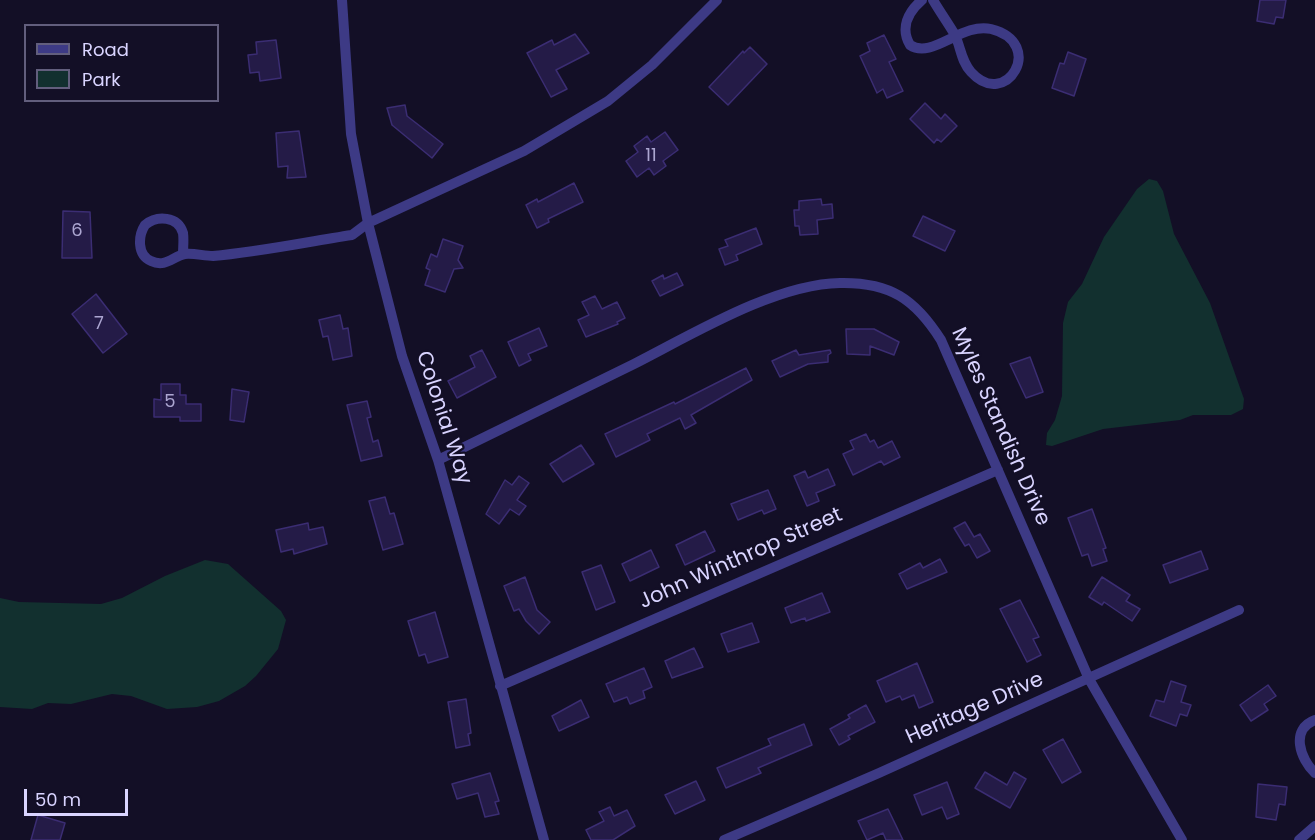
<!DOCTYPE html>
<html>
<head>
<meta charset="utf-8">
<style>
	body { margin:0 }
	#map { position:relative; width:1315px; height:840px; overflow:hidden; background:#130f26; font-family:Poppins,sans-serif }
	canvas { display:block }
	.legend { position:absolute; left:24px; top:24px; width:195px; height:78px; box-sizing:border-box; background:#130f26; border:2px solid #625e7d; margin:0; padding:8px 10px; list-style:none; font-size:18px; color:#d9d4ff }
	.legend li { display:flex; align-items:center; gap:12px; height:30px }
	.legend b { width:30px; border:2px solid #625e7d }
	.scale { position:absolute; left:24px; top:789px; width:104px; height:27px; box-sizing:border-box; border:3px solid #d9d4ff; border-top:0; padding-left:8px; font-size:18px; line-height:21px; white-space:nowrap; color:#d9d4ff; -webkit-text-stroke:4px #130f26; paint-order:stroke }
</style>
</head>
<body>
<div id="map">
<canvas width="1315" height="840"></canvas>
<ul class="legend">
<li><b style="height:8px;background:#3d3a85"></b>Road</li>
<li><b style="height:16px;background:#12302f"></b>Park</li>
</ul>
<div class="scale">50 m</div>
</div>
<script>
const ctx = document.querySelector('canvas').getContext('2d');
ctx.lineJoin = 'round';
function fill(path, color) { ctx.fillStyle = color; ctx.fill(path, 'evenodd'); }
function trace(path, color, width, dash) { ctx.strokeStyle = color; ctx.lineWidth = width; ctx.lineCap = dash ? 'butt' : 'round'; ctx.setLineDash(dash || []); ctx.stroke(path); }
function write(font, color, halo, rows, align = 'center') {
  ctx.font = font + ' Poppins,sans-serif'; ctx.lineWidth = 4.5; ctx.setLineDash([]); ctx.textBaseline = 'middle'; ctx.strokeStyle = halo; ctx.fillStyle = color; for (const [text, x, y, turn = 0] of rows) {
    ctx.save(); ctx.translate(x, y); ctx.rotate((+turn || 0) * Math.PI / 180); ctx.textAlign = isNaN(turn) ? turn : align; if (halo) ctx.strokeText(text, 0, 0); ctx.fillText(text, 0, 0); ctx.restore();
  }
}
const green = new Path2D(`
	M1149 179 1157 181 1163 191 1174 234 1210 303 1244 399 1243 409 1231 415H1193L1180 420 1103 429 1052 446 1046 445 1047 433 1055 420 1062 396 1063 323 1068 302 1082 284 1104 237 1137 189Z
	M205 560 228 564 281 611 286 620 278 649 256 676 245 686 219 701 197 707 167 709 131 696 112 694 71 704 48 703 32 709 0 707V598L19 602 101 604 122 598 165 576Z`);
const building = new Path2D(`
	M1260 0H1286L1283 18 1276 17 1274 24 1257 21Z
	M575 34 589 53 556 70 567 89 551 97 527 53 552 40 554 45Z
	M884 35 896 59 889 62 903 91 887 98 883 89 877 93 860 56 870 51 867 43Z
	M276 40 281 78 260 81 259 72 250 73 248 55 257 54 256 42Z
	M750 47 767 64 728 105 709 87 743 51 744 53Z
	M1068 52 1086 59 1074 96 1052 88 1060 63 1064 64Z
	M925 103 941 119 945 114 957 126 941 142 937 139 934 143 910 119Z
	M405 105 407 116 443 144 432 158 392 125 387 108Z
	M299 131 306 177 287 178 288 166 278 167 276 133Z
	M665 132 678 150 663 161 666 166 654 175 649 168 637 177 626 161 638 152 634 146 647 136 651 142Z
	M574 183 583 202 548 219 549 222 537 228 526 205 537 199 538 202Z
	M821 199 822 205 832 204 833 218 817 220 818 234 800 235 799 226H795L794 210H799V201Z
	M63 211 90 212 92 258H62Z
	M923 216 955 231 945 251 913 236Z
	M756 228 762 244 736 255 738 260 725 265 719 249 728 246 725 240Z
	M443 239 463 246 458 260 463 268 454 269 445 292 425 285 430 270 426 268 431 254 437 257Z
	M677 273 683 285 660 296 652 281 663 275 664 279Z
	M96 294 127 334 103 353 72 314Z
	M595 296 602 309 617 302 625 318 617 322 618 324 586 337 578 320 589 315 582 302Z
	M340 315 343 329 348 328 352 356 333 360 328 336 323 337 319 320Z
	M539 328 547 346 528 354 531 360 519 366 508 342Z
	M846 329H874L899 342 894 355 870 346V355L847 354Z
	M482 350 496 377 457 398 448 381 475 367 470 356Z
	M796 350 799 355 830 350 831 353 828 355V362L808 364 780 377 772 361Z
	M1030 357 1043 392 1026 398 1010 364Z
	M746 368 752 380 691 415 696 423 685 429 680 418 647 434 650 440 616 457 605 434 674 402 675 404Z
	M161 384H180V395H186V404H201V421H180V417H154V399L161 400Z
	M232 389 249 392 244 422 230 420Z
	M367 401 371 417 367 418 373 442 378 440 382 456 361 461 347 405Z
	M866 434 870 442 874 440 878 448 892 441 900 457 884 465 881 461 853 475 843 454 854 449 850 441Z
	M581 445 594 464 563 482 550 464Z
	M828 469 835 485 816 493 819 501 807 506 794 476 805 471 808 478Z
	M519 476 529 483 517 500 526 506 519 515 510 509 499 524 486 514 505 480 512 485Z
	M768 490 776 509 764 514 762 510 738 520 731 504Z
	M385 497 390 514 394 513 403 544 383 550 369 501Z
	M1092 509 1106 548 1103 549 1107 561 1092 566 1088 554 1082 556 1068 518Z
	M965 522 974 537 980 534 990 551 977 558 969 544 965 546 954 528Z
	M308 523 309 530 323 527 327 544 294 554 293 549 281 552 276 530Z
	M705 531 715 551 685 565 676 545Z
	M651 550 659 567 630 581 622 564Z
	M1201 551 1208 569 1170 583 1163 565Z
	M940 559 947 572 907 589 899 574 920 563 923 568Z
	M601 565 615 602 596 610 582 572Z
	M525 577 537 610 550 622 539 634 526 621 519 609 514 611 504 586Z
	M1102 577 1130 595 1126 601 1140 609 1132 621 1104 602 1102 605 1089 597Z
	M822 593 830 612 806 621 805 618 791 623 785 608Z
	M1020 600 1039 637 1033 639 1041 655 1027 662 1000 609Z
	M435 612 448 657 428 663 425 654 419 656 408 621Z
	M752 623 759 642 728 652 721 634Z
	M694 648 703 667 672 678 665 661Z
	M917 663 933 702 919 708 914 695 902 700 900 696 886 702 877 681Z
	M644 668 652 687 643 691 645 698 630 704 627 697 614 702 606 684Z
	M1171 681 1186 686 1181 702 1191 705 1187 716 1180 714 1176 726 1150 716 1156 700 1164 702Z
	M1268 685 1276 696 1264 704 1268 710 1251 721 1240 705Z
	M466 699 471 733 468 734 470 745 456 748 448 702Z
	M581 700 589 717 559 731 552 716Z
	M866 705 875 722 848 736 850 739 839 745 830 729 850 718 848 715Z
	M804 724 812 745 758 768 761 773 726 788 717 768 771 745 768 739Z
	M1063 739 1081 772 1062 783 1043 750Z
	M985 772 1007 785 1014 772 1026 779 1010 808 975 788Z
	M490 773 499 801 495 802 499 814 485 817 478 793 457 799 452 784Z
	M696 781 705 800 675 814 665 795Z
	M947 782 959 814 947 819 942 807 922 815 914 795Z
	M1258 784 1287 787 1285 805 1279 804 1276 820 1256 817Z
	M610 807 614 816 627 810 635 826 613 840H591L586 830 604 821 599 812Z
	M888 809 903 840H886L883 833 867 840 858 821Z
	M38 815 65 823 60 840H31Z`);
const street = new Path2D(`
	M342 0 351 134 368 223 402 356 438 460 544 840
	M922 0C908 12 900 28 910 45 932 60 962 22 991 29 1047 43 1006 111 971 72 961 61 961 48 955 35 948 23 940 12 933 0
	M183 254C183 247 184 240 183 233 178 216 157 215 145 225 138 236 137 255 151 261 166 268 173 256 185 254 194 253 204 256 213 256 259 252 306 242 352 235L368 223 524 151 608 101 652 65 717 0
	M438 460C503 428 569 396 634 364 693 334 775 284 840 283 890 282 915 299 941 340L1089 679 1182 840
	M500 686 998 470
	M1315 720C1290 729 1300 759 1315 773
	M724 840 879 773 1239 610
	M1299 840 1315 826`);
const numberNames = [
	["11",651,156],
	["6",77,231],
	["7",99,324],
	["5",170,402]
];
const streetNames = [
	["Colonial Way",443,418,72],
	["Myles Standish Drive",1000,427,66],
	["John Winthrop Street",741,559,-24],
	["Heritage Drive",975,709,-24]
];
fill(green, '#12302f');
fill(building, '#241b47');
trace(building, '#3b2d73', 1.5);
trace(street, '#3d3a85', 10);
write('18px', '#aca6d1', null, numberNames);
write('21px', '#d9d4ff', '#130f26', streetNames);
</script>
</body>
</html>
